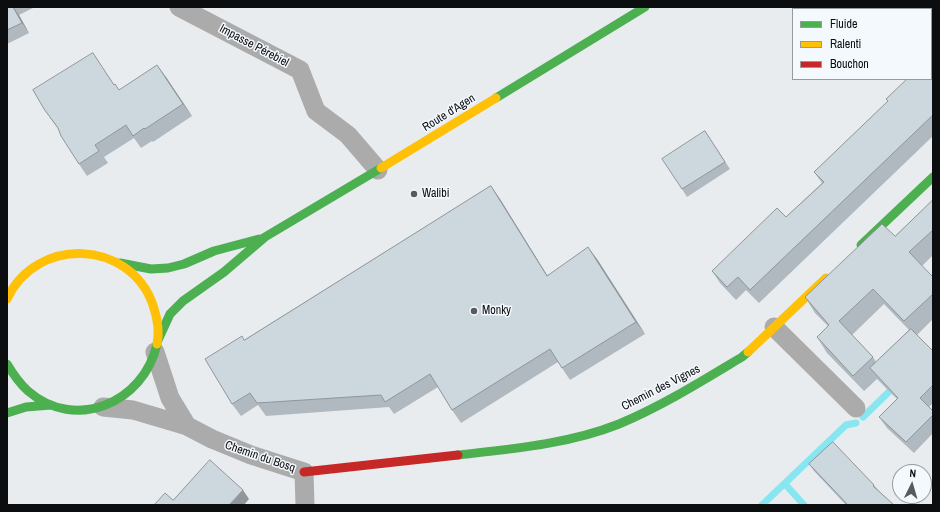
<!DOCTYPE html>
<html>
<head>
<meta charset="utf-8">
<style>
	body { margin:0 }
	#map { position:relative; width:940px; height:512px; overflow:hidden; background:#e8ecef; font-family:"Archivo Narrow",sans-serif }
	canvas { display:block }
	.frame { position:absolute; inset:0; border:8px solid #0b0d0f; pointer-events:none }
	.legend { position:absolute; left:792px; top:8px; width:140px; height:72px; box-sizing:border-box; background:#f4f9fe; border:1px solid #979b9e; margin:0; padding:5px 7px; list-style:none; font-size:12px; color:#0b0d0f }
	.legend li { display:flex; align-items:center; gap:8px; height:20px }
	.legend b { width:20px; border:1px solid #979b9e }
	.north { position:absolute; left:892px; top:464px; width:40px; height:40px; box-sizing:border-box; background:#f4f9fe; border:1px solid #979b9e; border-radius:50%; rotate:5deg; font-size:11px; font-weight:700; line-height:16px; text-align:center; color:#0b0d0f }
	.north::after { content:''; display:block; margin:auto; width:14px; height:18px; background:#585b5d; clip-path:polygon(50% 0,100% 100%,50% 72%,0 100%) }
</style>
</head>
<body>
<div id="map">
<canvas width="940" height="512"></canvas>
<div class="frame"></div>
<ul class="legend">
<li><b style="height:5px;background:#4caf50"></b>Fluide</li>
<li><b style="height:5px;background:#ffc107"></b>Ralenti</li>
<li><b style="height:5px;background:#c62828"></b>Bouchon</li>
</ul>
<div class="north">N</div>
</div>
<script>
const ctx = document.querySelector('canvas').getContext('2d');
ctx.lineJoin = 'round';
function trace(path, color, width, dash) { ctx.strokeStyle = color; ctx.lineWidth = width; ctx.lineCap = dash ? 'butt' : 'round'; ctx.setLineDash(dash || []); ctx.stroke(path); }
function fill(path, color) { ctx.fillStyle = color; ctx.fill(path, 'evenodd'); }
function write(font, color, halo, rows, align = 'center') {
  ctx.font = font + ' "Archivo Narrow",sans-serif'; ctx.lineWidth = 3; ctx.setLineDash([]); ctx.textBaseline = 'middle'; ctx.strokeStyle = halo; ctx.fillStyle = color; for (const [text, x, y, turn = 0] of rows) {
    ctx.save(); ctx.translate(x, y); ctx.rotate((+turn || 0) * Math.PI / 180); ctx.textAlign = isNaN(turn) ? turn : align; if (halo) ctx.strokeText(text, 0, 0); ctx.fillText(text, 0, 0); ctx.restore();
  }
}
const stream = new Path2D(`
	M863 417 896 385
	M785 484 804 505
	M762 505 846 425 856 423`);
const street = new Path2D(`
	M179 7 300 70 316 111 348 135 378 170
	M774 327 856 408
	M155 352 170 398 187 426
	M103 407 133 410 187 426 212 439 251 455 304 472 305 505`);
const fast = new Path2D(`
	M496 98 645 7
	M861 245 933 177
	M120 263 151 269 168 268 184 264 214 251 259 239
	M158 340 170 314 183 301 224 272 265 237 381 168
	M7 364C13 374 19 383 28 391 75 432 144 403 157 344
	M7 413 26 407 51 405
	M458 455C512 449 569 444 619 424 662 406 702 381 742 357L748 352`);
const slow = new Path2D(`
	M381 168 496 98
	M7 299C36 236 130 239 153 305 157 317 160 331 157 344
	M748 352 826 278`);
const jam = new Path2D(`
	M304 472 458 455`);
const wall = new Path2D(`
	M7 7H35L19 15 29 33 7 44Z
	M93 53 114 85 119 90 166 77 192 116 153 142 152 141 141 148 134 138 104 157 108 163 87 176 79 164 59 130 44 109Z
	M933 69V136L759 303 746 290 736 300 720 283 712 271 786 217 822 183 814 172 888 101 886 99 931 79Z
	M705 131 730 169 687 197 682 189Z
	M491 186 500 199 547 275 597 259 645 334 570 380 558 362 461 423 452 410 438 387 394 414 389 407 266 416 258 405 241 416 232 404 244 340Z
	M933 200V255L922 266 933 277V319L917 335 933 351V403L929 407 933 411V433L914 453 887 428 879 417 897 399 877 379 864 391 827 353 817 337 828 326 815 313 805 297 895 236ZM884 304 909 330 876 362 873 357 852 335Z
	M809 464 874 485 878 490 894 505H846L814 471Z`);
const shadedWall = new Path2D(`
	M13 7 19 15 29 33 22 23Z
	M157 65 166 77 192 116 183 104Z
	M491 186 500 199 555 288 547 276Z
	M588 247 597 259 645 334 636 322Z
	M243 490 249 499 244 505H229Z`);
const building = new Path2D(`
	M7 7H13L22 23 7 30Z
	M93 53 114 85 115 84 119 90 157 65 183 104 145 129 144 128 133 136 126 125 95 145 99 151 79 164 61 136 58 128 44 109 33 90Z
	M933 69V115L750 290 738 277 727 287 712 271 777 208 786 217 824 182 814 172 888 101 886 99 907 79H931V71Z
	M705 131 725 162 682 189 662 159Z
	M491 186 547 276 588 247 636 322 562 368 550 349 452 410 430 374 385 402 381 395 257 403 250 393 232 404 205 359 242 336 244 340Z
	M933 200V230L909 252 933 277V294L904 321 873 289 839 321 873 357 853 376 817 337 829 325 805 297 882 224 895 236Z
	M911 329 933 351V385L920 398 933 411V415L906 442 879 417 898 398 870 368Z
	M833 442 874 485 873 486 894 505H848L809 464Z
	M210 460 243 490 229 505H154L165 493 173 500Z`);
const markers = [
	[414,194,4,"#585b5d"],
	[474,311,4,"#585b5d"]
];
const streetNames = [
	["Impasse Pérebiel",254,46,28],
	["Route d'Agen",449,113,-32],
	["Chemin des Vignes",661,388,-27],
	["Chemin du Bosq",260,457,19]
];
const poiNames = [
	["Walibi",422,194],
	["Monky",482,311]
];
trace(stream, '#88e6f0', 7);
trace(street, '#ababab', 19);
trace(fast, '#4caf50', 9);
trace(slow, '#ffc107', 9);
trace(jam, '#c62828', 9);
fill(wall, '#b0b9bf');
fill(shadedWall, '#90969b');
fill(building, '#cdd7de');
trace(building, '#90969b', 1);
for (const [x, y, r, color] of markers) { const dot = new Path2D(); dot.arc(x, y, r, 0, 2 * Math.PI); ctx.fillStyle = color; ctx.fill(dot); trace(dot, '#f4f9fe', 1.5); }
write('12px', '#0b0d0f', '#f4f9fe', streetNames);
write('12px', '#0b0d0f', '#f4f9fe', poiNames, 'left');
</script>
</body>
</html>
